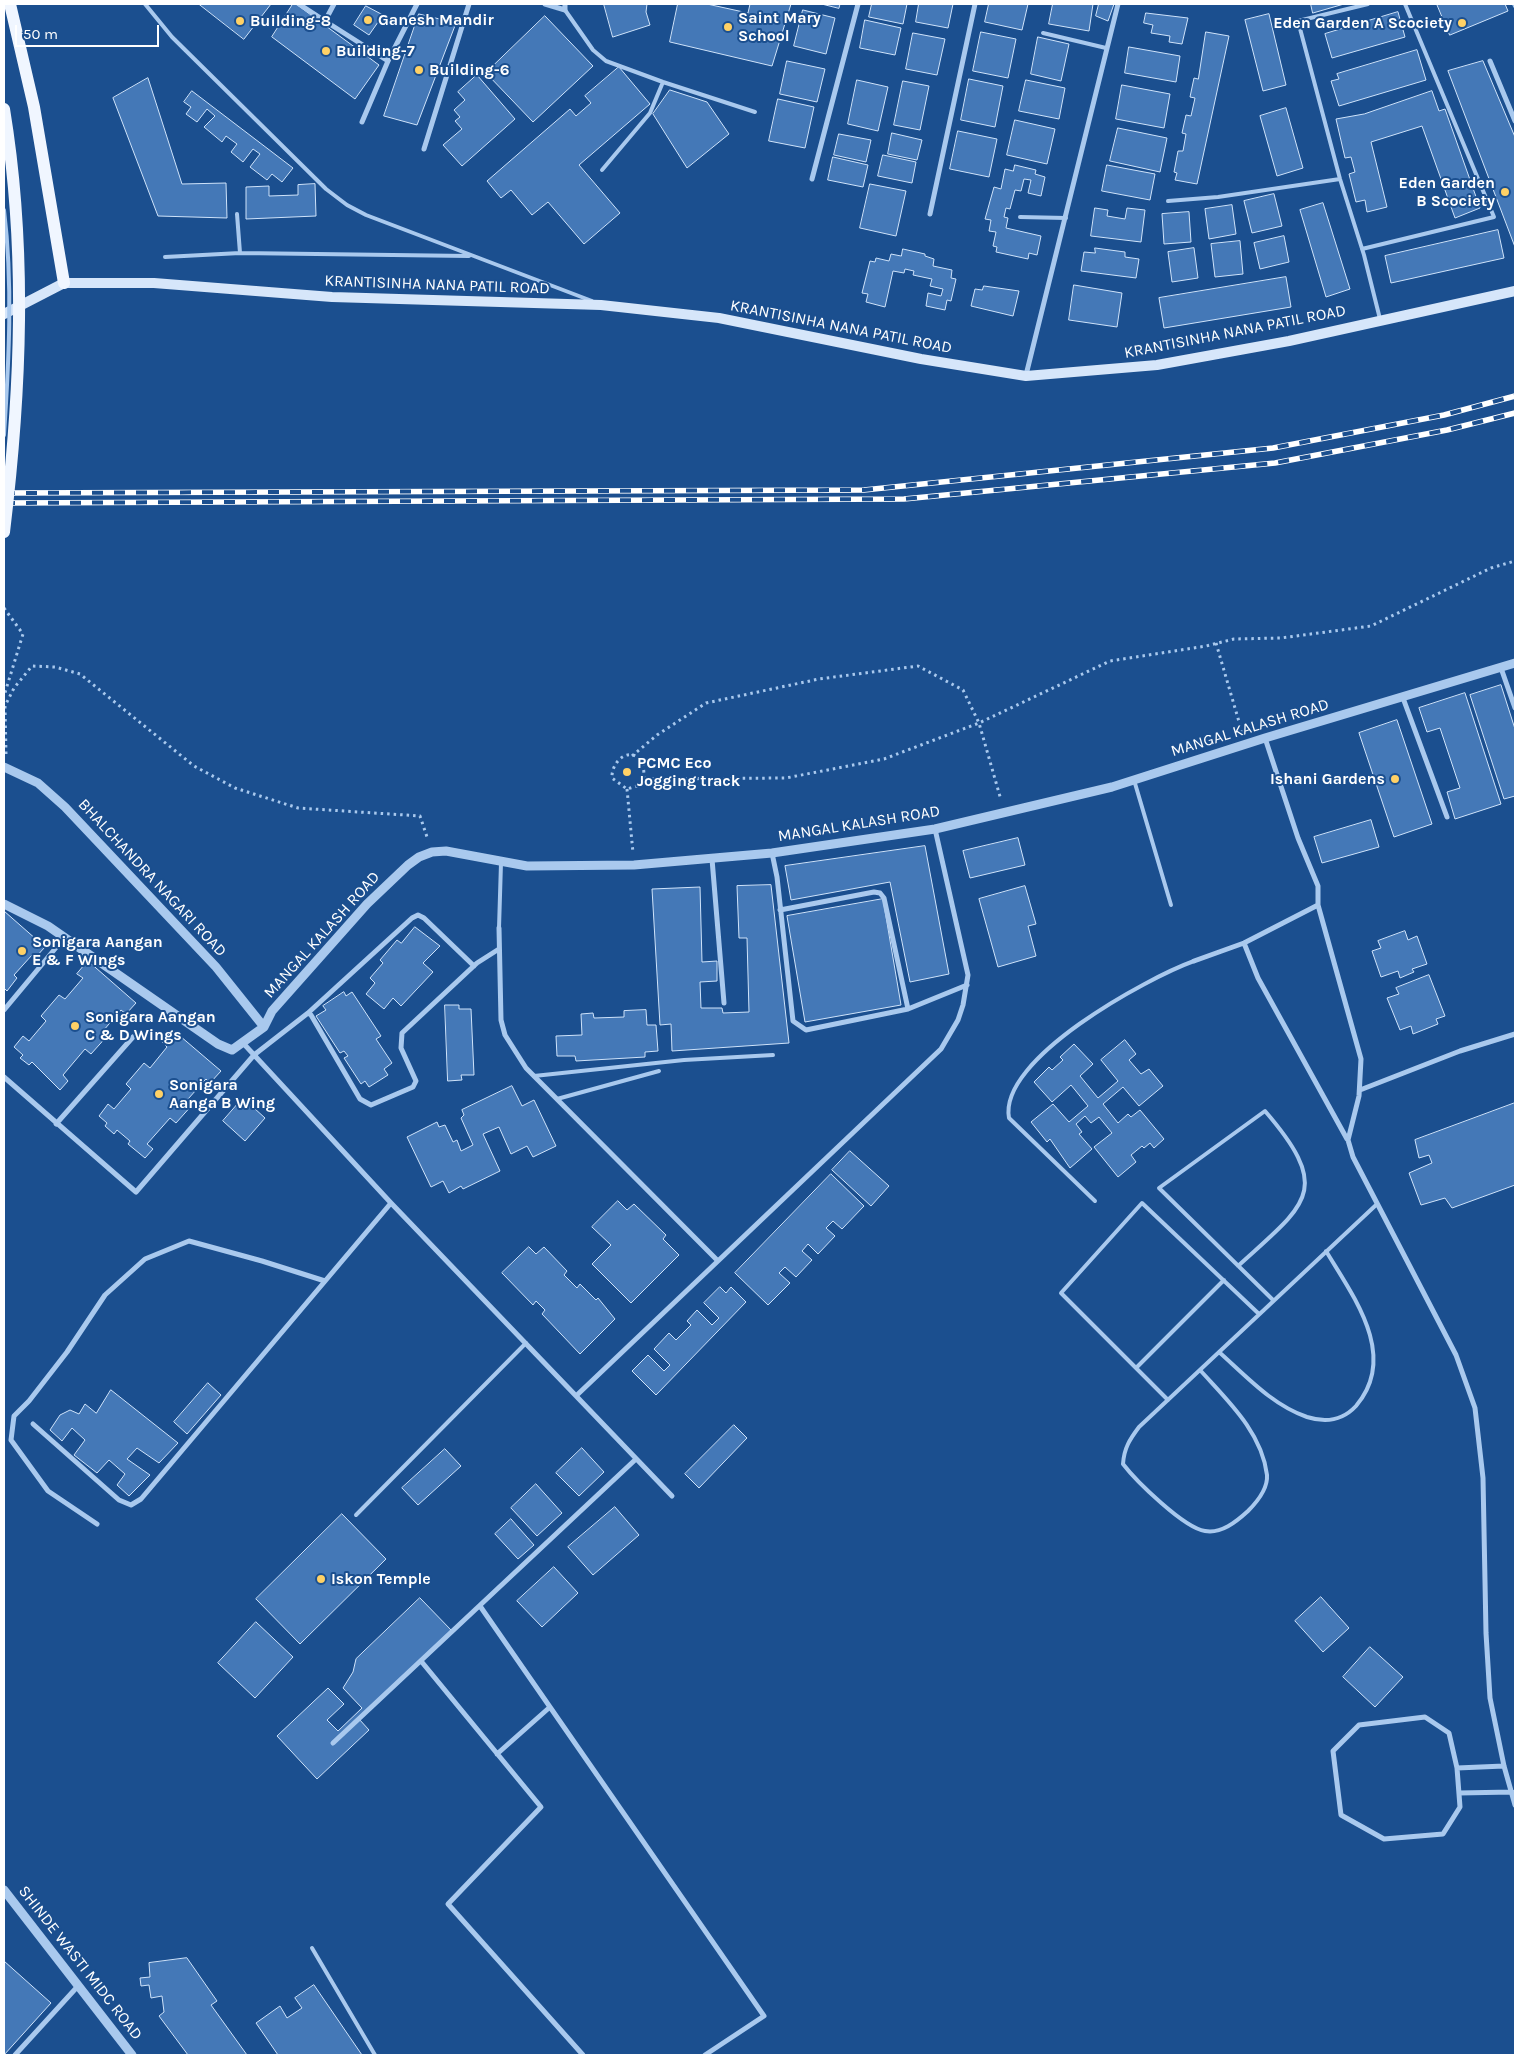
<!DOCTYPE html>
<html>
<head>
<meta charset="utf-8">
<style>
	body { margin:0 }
	#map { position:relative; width:1519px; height:2059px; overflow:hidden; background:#1b4f8f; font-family:Karla,sans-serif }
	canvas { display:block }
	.frame { position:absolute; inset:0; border:5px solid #fff; pointer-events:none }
	.scale { position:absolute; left:15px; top:25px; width:144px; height:22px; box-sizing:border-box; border:2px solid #fff; border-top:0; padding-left:6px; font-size:15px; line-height:18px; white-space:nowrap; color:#fff; -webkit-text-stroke:4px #1b4f8f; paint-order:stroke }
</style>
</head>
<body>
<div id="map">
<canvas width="1519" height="2059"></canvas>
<div class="frame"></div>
<div class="scale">50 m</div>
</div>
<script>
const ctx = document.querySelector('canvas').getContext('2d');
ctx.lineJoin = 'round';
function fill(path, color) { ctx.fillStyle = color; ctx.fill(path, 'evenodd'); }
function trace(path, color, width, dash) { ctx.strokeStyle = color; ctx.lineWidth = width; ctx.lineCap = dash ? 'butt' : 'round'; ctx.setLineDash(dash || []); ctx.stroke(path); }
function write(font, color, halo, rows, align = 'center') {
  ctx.font = font + ' Karla,sans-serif'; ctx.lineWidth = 4; ctx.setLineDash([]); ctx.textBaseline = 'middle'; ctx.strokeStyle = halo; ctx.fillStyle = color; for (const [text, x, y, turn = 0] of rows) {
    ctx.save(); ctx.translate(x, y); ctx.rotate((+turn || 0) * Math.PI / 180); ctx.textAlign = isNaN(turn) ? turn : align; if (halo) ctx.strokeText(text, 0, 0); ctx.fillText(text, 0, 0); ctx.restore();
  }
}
const building = new Path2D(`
	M199 4H271L244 39Z
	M293 4H296L379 65 355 99 272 37Z
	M604 4H647L646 12 650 25 613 37Z
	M678 4H707L748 13 750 4H791L772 66 670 42Z
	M822 4H840L839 8Z
	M872 4H907L903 24 869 17Z
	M919 4H953L948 28 916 22Z
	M989 4H1028L1022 30 985 22Z
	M1053 4H1093L1089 31 1049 24Z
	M1099 4H1114L1108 21 1096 16Z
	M1311 4H1344L1313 13Z
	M1437 4H1505L1508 11 1450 35Z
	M366 6 383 15 369 35 354 25Z
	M803 10 835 18 826 54 794 46Z
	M1398 12 1405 37 1332 58 1325 34Z
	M1146 13 1188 18 1182 44 1169 42 1170 36 1151 33 1153 25 1144 23Z
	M419 14 456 23 417 125 384 116Z
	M1269 14 1286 85 1263 91 1245 20Z
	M545 16 593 66 533 122 486 73Z
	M865 20 901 28 895 55 860 48Z
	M981 32 1016 39 1008 78 973 71Z
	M1206 32 1229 36 1197 184 1175 180 1177 173 1174 172 1178 151H1183L1186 134 1182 133 1186 115 1191 116 1195 98 1190 97 1194 78 1198 79Z
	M913 33 945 39 937 75 906 69Z
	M1038 37 1069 44 1061 81 1031 74Z
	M1129 47 1180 56 1176 82 1125 73Z
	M1417 50 1426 80 1339 106 1331 81 1339 79 1337 74Z
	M787 61 825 69 817 102 780 94Z
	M1483 61 1515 137V247L1448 71Z
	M619 67 650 104 579 165 620 213 584 244 548 202 532 215 511 190 501 198 487 181 570 109 576 116 591 103 585 96Z
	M477 75 515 119 462 166 443 145 462 129 455 121 460 117 454 110 465 100 458 92Z
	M148 78 182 184 226 183 227 218 158 216 113 98Z
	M969 79 1003 86 995 127 961 120Z
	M857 80 888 87 878 131 848 124Z
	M1026 80 1065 88 1059 119 1019 111Z
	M903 81 929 86 920 130 894 125Z
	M1122 85 1170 94 1164 128 1116 119Z
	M670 90 707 102 729 134 687 168 653 114Z
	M192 91 293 168 282 182 272 174 267 180 250 167 260 154 253 149 243 162 231 152 237 144 226 136 222 142 204 127 215 116 207 109 197 122 186 114 191 107 184 102Z
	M1432 91 1439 111 1445 109 1480 208 1455 218 1422 126 1371 142 1387 207 1367 212 1365 200 1356 202 1349 174 1355 172 1351 157 1345 158 1336 119 1364 114Z
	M778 99 814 107 805 148 769 141Z
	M1286 108 1303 168 1277 176 1260 116Z
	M1015 120 1055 129 1047 164 1007 155Z
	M1118 128 1167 138 1160 172 1110 161Z
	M958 131 997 139 989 177 950 169Z
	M892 133 922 140 917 160 888 154Z
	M839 134 871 140 866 162 834 155Z
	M883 155 916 162 912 183 878 176Z
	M833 157 868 165 863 187 828 180Z
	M1015 165 1036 170 1035 174 1045 177 1041 196 1028 193 1031 180 1024 179 1021 191 1015 190 1010 209 1006 208 1004 217 1008 218 1006 228 1041 236 1037 255 1029 253 1028 259 996 252 997 247 993 246 996 232 989 231 991 220 985 219 994 187 1001 189 1005 169 1013 171Z
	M1107 165 1155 174 1150 200 1102 191Z
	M315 184 316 216 246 219V187L269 186V196L298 195V185Z
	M870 184 906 191 896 236 860 228Z
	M1274 194 1282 226 1252 233 1244 201Z
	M1323 203 1350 289 1326 297 1300 210Z
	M1232 205 1236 234 1209 239 1205 209Z
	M1095 208 1108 210 1107 216 1125 219 1127 208 1145 210 1141 242 1091 236Z
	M1189 212 1191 242 1164 244 1162 214Z
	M1498 230 1504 258 1391 283 1385 256Z
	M1284 236 1289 262 1260 269 1254 243Z
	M1240 241 1243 274 1215 277 1211 244Z
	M1095 248 1125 252V257L1139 259 1136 278 1081 271 1084 252 1095 253Z
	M1194 248 1198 278 1172 282 1168 252Z
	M903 249 925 254V256L934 259 933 266 952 270 951 278 956 279 951 301 947 300 945 310 926 306 928 293 941 296 943 289 930 286 932 279 913 275 914 271 905 269 904 273 893 271 885 307 866 302 868 294 862 293 870 261 875 262 876 258 889 261 891 254 901 256Z
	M1286 277 1291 307 1164 328 1159 298Z
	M1074 285 1122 293 1117 327 1069 320Z
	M984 286 1019 291 1013 316 971 306 975 289 982 290Z
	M1501 685 1515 729V796L1504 799 1470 695Z
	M1465 693 1501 804 1455 819 1447 792 1460 788 1440 728 1427 732 1419 708Z
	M1397 720 1432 824 1394 837 1359 733Z
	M1371 820 1379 847 1322 863 1314 837Z
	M1018 838 1025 865 970 878 963 851Z
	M925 846 949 974 910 982 890 882 791 900 785 866Z
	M771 885 789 1043 672 1051 671 1024 660 1025 652 889 700 887 702 962 717 961V981L700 982 701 1008H722L723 1013 749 1012 747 938H739L737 886Z
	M1025 886 1036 924 1028 926 1036 956 998 967 979 899Z
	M883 899 901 1005 805 1022 787 916Z
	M4 911 45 947 35 958 32 955 14 975 17 978 7 991 4 988Z
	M415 927 440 946 423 963 433 972 401 1006 393 998 384 1009 366 994 375 983 370 978 383 963 380 960 397 940 401 943Z
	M1405 931 1408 940 1417 936 1427 964 1412 969 1414 972 1400 978 1398 971 1381 977 1372 951 1381 948 1378 941Z
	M88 961 136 1003 126 1014 121 1010 103 1031 108 1035 91 1054 85 1049 63 1075 68 1081 60 1090 32 1062 29 1065 20 1058 23 1055 14 1047 23 1036 29 1041 46 1021 41 1016 59 995 65 999 83 978 77 974Z
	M1429 975 1445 1016 1436 1019 1438 1024 1413 1034 1411 1026 1400 1030 1387 998 1399 994 1396 988Z
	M344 992 346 996 352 992 381 1036 376 1039 392 1063 384 1069 388 1075 369 1087 365 1081 361 1084 344 1058 348 1056 344 1051 340 1053 316 1016 326 1010 323 1006Z
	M445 1005H459V1009H471L474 1075H461L462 1080 448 1081Z
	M646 1010 647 1025H656L658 1051 645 1052V1057L576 1061 575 1056H557L556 1036 582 1035 581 1014 593 1013 594 1018 624 1017V1011Z
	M173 1030 221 1071 210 1083 206 1079 188 1099 193 1104 176 1123 170 1118 147 1144 153 1149 145 1158 128 1144 130 1141 117 1130 114 1134 105 1126 107 1123 99 1116 108 1104 114 1109 131 1089 126 1084 144 1063 150 1068 167 1047 162 1042Z
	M1125 1040 1136 1054 1129 1060 1141 1074 1149 1069 1163 1086 1139 1106 1123 1087 1103 1104 1118 1123 1128 1114 1131 1117 1140 1110 1164 1139 1154 1148 1150 1143 1144 1148 1142 1146 1131 1155 1136 1162 1118 1177 1094 1147 1112 1133 1099 1117 1091 1123 1085 1116 1076 1124 1082 1132 1079 1134 1092 1149 1070 1168 1050 1139 1047 1142 1031 1122 1053 1104 1069 1122 1088 1106 1071 1085 1052 1102 1034 1082 1049 1067 1052 1070 1063 1060 1060 1057 1074 1044 1093 1064 1080 1076 1098 1098 1118 1081 1101 1060Z
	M512 1086 522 1106 534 1100 556 1146 533 1157 527 1146 511 1154 499 1127 483 1134 500 1171 463 1189 461 1186 449 1193 443 1181 431 1187 407 1137 437 1122 439 1127 445 1125 453 1142 457 1140 461 1151 473 1145 461 1118 464 1115 462 1110Z
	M243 1098 265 1118 245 1141 223 1121Z
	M1515 1103V1185L1452 1208 1445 1198 1421 1205 1409 1173 1432 1163 1429 1155 1419 1158 1415 1140Z
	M850 1151 889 1186 871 1206 832 1170Z
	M831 1174 864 1206 842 1229 833 1221 826 1228 835 1236 818 1254 808 1244 802 1251 812 1260 796 1277 785 1267 779 1273 790 1283 768 1305 735 1273Z
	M618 1201 627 1210 634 1204 666 1235 663 1239 679 1255 631 1303 592 1264 611 1245 592 1227Z
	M529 1247 536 1254 544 1247 567 1271 564 1275 577 1288 580 1284 596 1300 598 1298 615 1319 580 1354 542 1314 545 1310 536 1301 533 1305 502 1273Z
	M720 1287 726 1293 731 1287 746 1302 656 1395 632 1371 648 1355 664 1371 670 1365 654 1349 669 1333 676 1340 691 1325 687 1321 697 1310 712 1325 719 1318 704 1303Z
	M208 1383 221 1395 187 1434 174 1422Z
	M111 1390 178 1443 159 1463 137 1448 127 1459 150 1475 129 1496 117 1485 125 1474 109 1460 97 1473 74 1455 85 1440 72 1428 62 1441 50 1430 60 1415 70 1410 79 1414 85 1404 96 1413Z
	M734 1425 747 1438 699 1488 685 1474Z
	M582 1448 604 1472 579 1496 556 1473Z
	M445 1449 461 1466 418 1505 402 1488Z
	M536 1484 562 1513 537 1536 511 1508Z
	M615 1507 639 1535 593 1575 568 1547Z
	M342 1514 386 1559 300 1644 256 1599Z
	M511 1519 534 1545 518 1559 495 1534Z
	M554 1567 578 1593 542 1627 517 1601Z
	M1321 1597 1349 1628 1323 1652 1295 1621Z
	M420 1598 452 1631 359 1719 369 1730 317 1779 277 1736 328 1688 344 1704 327 1720 338 1731 362 1708 343 1688 353 1672 356 1659Z
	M256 1622 293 1657 255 1698 218 1663Z
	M1370 1647 1403 1677 1375 1707 1343 1677Z
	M187 1958 217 2001 211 2005 247 2055H188L159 2016 164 2012 162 1996 151 1998 149 1985 141 1986 140 1978 150 1977 149 1963Z
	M4 1961 51 2003 4 2055Z
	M314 1985 362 2055H278L256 2023 280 2006 287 2018 302 2008 295 1998Z`);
const path = new Path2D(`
	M4 608 23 634 4 696
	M1216 643 1242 732
	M6 754 5 706 14 688 32 666 55 667 80 674 194 766 235 788 298 808 420 816 428 840
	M632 756 657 735 706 703 819 679 918 666 963 690 979 723 1110 661 1206 646 1234 639 1281 638 1371 626 1491 568 1515 561
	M644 779C644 775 644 767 642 763 631 744 611 761 612 778L627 789 637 786 644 779 786 778 884 759 979 723 1001 800
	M627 789 633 853`);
const service = new Path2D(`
	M145 4 172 37 326 189 347 205 366 215 592 301
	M1368 4 1298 21 1340 179 1364 255 1380 319
	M1514 4 1515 6
	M565 10 593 50 606 61 663 82 755 112
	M1043 33 1106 48
	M602 170 650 113 663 82
	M1168 201 1218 197 1340 179
	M237 214 240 253
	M1020 217 1066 218
	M1362 249 1494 217 1405 4
	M165 257 240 253 469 256
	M1134 780 1171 905
	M499 928 501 863
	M534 1076 684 1060 773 1055
	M557 1099 659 1071
	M1095 1201 1009 1118C998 1059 1147 978 1194 961
	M1238 1266C1306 1204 1334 1191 1265 1111L1159 1188 1273 1300
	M1219 1352C1246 1376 1272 1405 1307 1417 1326 1423 1343 1420 1356 1406 1399 1356 1353 1296 1326 1251
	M1136 1368 1224 1280
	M1200 1370C1227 1400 1262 1432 1267 1475 1268 1488 1257 1502 1248 1511 1236 1522 1221 1534 1205 1531 1184 1528 1136 1481 1123 1464 1124 1448 1130 1439 1139 1427L1376 1205
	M1168 1400 1061 1293 1142 1203 1259 1314
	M356 1515 526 1343
	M312 1948 375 2055`);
const minor = new Path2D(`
	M299 4 325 21 334 4
	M545 4 565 10V4
	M325 21 388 61 417 4
	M1490 61 1515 121
	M362 122 388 61
	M424 149 469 4
	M812 179 858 4
	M930 214 975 4
	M1026 375 1118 4
	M1501 668 1515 708
	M1403 698 1447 817
	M1265 738 1298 838 1318 886V905L1361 1059 1359 1096 1348 1140 1353 1157 1456 1355 1475 1408 1483 1478 1486 1633 1490 1698 1504 1766 1515 1805
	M772 853 777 877 793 1021 806 1030 908 1009
	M712 859 724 1003
	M780 910 874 892 880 893 884 898 908 1009 967 985
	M499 928 501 1020 505 1035 526 1068 717 1260
	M1244 943 1258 978 1347 1139
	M1194 961 1244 943 1318 905
	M4 1010 64 938
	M308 1013 412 918 418 915 424 918 474 966
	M243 1043 391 1203 672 1496
	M4 1077 136 1192 254 1055 308 1013 311 1015 360 1099 371 1105 413 1087 416 1081 401 1048 402 1033 477 963 499 949
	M1360 1090 1460 1051 1515 1034
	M56 1124 133 1037
	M577 1395 941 1049 958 1020 963 1005 968 975 935 829
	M33 1424 119 1500 131 1505 141 1499 391 1203
	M97 1524 48 1491 11 1440 14 1416 29 1401 67 1352 105 1295 145 1259 189 1241 262 1261 325 1281
	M480 1606 764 2016 705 2055
	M421 1661 541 1807 448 1904 583 2055
	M333 1743 636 1459
	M497 1754 550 1707
	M1457 1768 1449 1733 1425 1717 1359 1725 1333 1751 1341 1815 1384 1839 1443 1834 1460 1807 1457 1768 1504 1766
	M1459 1793 1512 1792
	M15 2055 78 1986`);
const tertiary = new Path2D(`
	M4 767 38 783 65 807 216 967 264 1027
	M4 904 48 926 218 1044 232 1050 264 1027 272 1011 367 904 408 865 419 857 432 852 446 851 527 866 634 865 772 853 935 829 1112 787 1265 738 1515 663
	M4 1890 132 2055`);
const secondary = new Path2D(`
	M4 314 64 283H154L332 297 601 305 719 318 921 359 1026 376 1157 365 1289 341 1515 291`);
const primary = new Path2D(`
	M10 4 34 107 64 283`);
const rail = new Path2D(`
	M4 493 864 490 1273 448 1444 415 1515 396
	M4 503 904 499 1275 463 1447 430 1515 413`);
const serviceBridge = new Path2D(`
	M4 210C13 284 9 360 4 435`);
const primaryBridge = new Path2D(`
	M4 109C27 249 21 392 4 532`);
const markers = [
	[368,20,5,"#ffd166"],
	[240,21,5,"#ffd166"],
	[1462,23,5,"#ffd166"],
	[728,27,5,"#ffd166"],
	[326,51,5,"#ffd166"],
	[419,70,5,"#ffd166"],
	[1505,192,5,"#ffd166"],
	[627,772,5,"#ffd166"],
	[1395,779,5,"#ffd166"],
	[22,951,5,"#ffd166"],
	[75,1026,5,"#ffd166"],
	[159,1094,5,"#ffd166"],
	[321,1579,5,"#ffd166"]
];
const poiNames = [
	["Saint Mary",738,18],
	["School",738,36],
	["Ganesh Mandir",378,20],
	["Building-8",250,21],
	["Eden Garden A Scociety",1452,23,"right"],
	["Building-7",336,51],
	["Building-6",429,70],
	["Eden Garden",1495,183,"right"],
	["B Scociety",1495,201,"right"],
	["PCMC Eco",637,763],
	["Jogging track",637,781],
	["Ishani Gardens",1385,779,"right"],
	["Sonigara Aangan",32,942],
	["E & F WIngs",32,960],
	["Sonigara Aangan",85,1017],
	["C & D Wings",85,1035],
	["Sonigara",169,1085],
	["Aanga B Wing",169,1103],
	["Iskon Temple",331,1579]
];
const streetNames = [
	["KRANTISINHA NANA PATIL ROAD",437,285,2],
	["KRANTISINHA NANA PATIL ROAD",841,327,11],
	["KRANTISINHA NANA PATIL ROAD",1235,332,-11],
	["MANGAL KALASH ROAD",1250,728,-17],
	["MANGAL KALASH ROAD",859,824,-9],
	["BHALCHANDRA NAGARI ROAD",152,878,47],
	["MANGAL KALASH ROAD",322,935,-48],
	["SHINDE WASTI MIDC ROAD",80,1963,52]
];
fill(building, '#4478b7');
trace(building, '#cfe3fa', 1);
trace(path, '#a9c9ee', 3, [2.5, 4]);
trace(service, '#a9c9ee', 4);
trace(minor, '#a9c9ee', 5);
trace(tertiary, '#a9c9ee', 9);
trace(secondary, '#d6e6fa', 10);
trace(primary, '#f0f6ff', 12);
trace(rail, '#fff', 5.5);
trace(rail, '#1b4f8f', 4, [11]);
trace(serviceBridge, '#a9c9ee', 4);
trace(primaryBridge, '#f0f6ff', 12);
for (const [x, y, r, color] of markers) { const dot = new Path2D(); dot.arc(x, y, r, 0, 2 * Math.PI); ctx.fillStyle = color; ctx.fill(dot); trace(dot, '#1b4f8f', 2); }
write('bold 16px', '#fff', '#1b4f8f', poiNames, 'left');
write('16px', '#fff', '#1b4f8f', streetNames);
</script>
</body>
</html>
